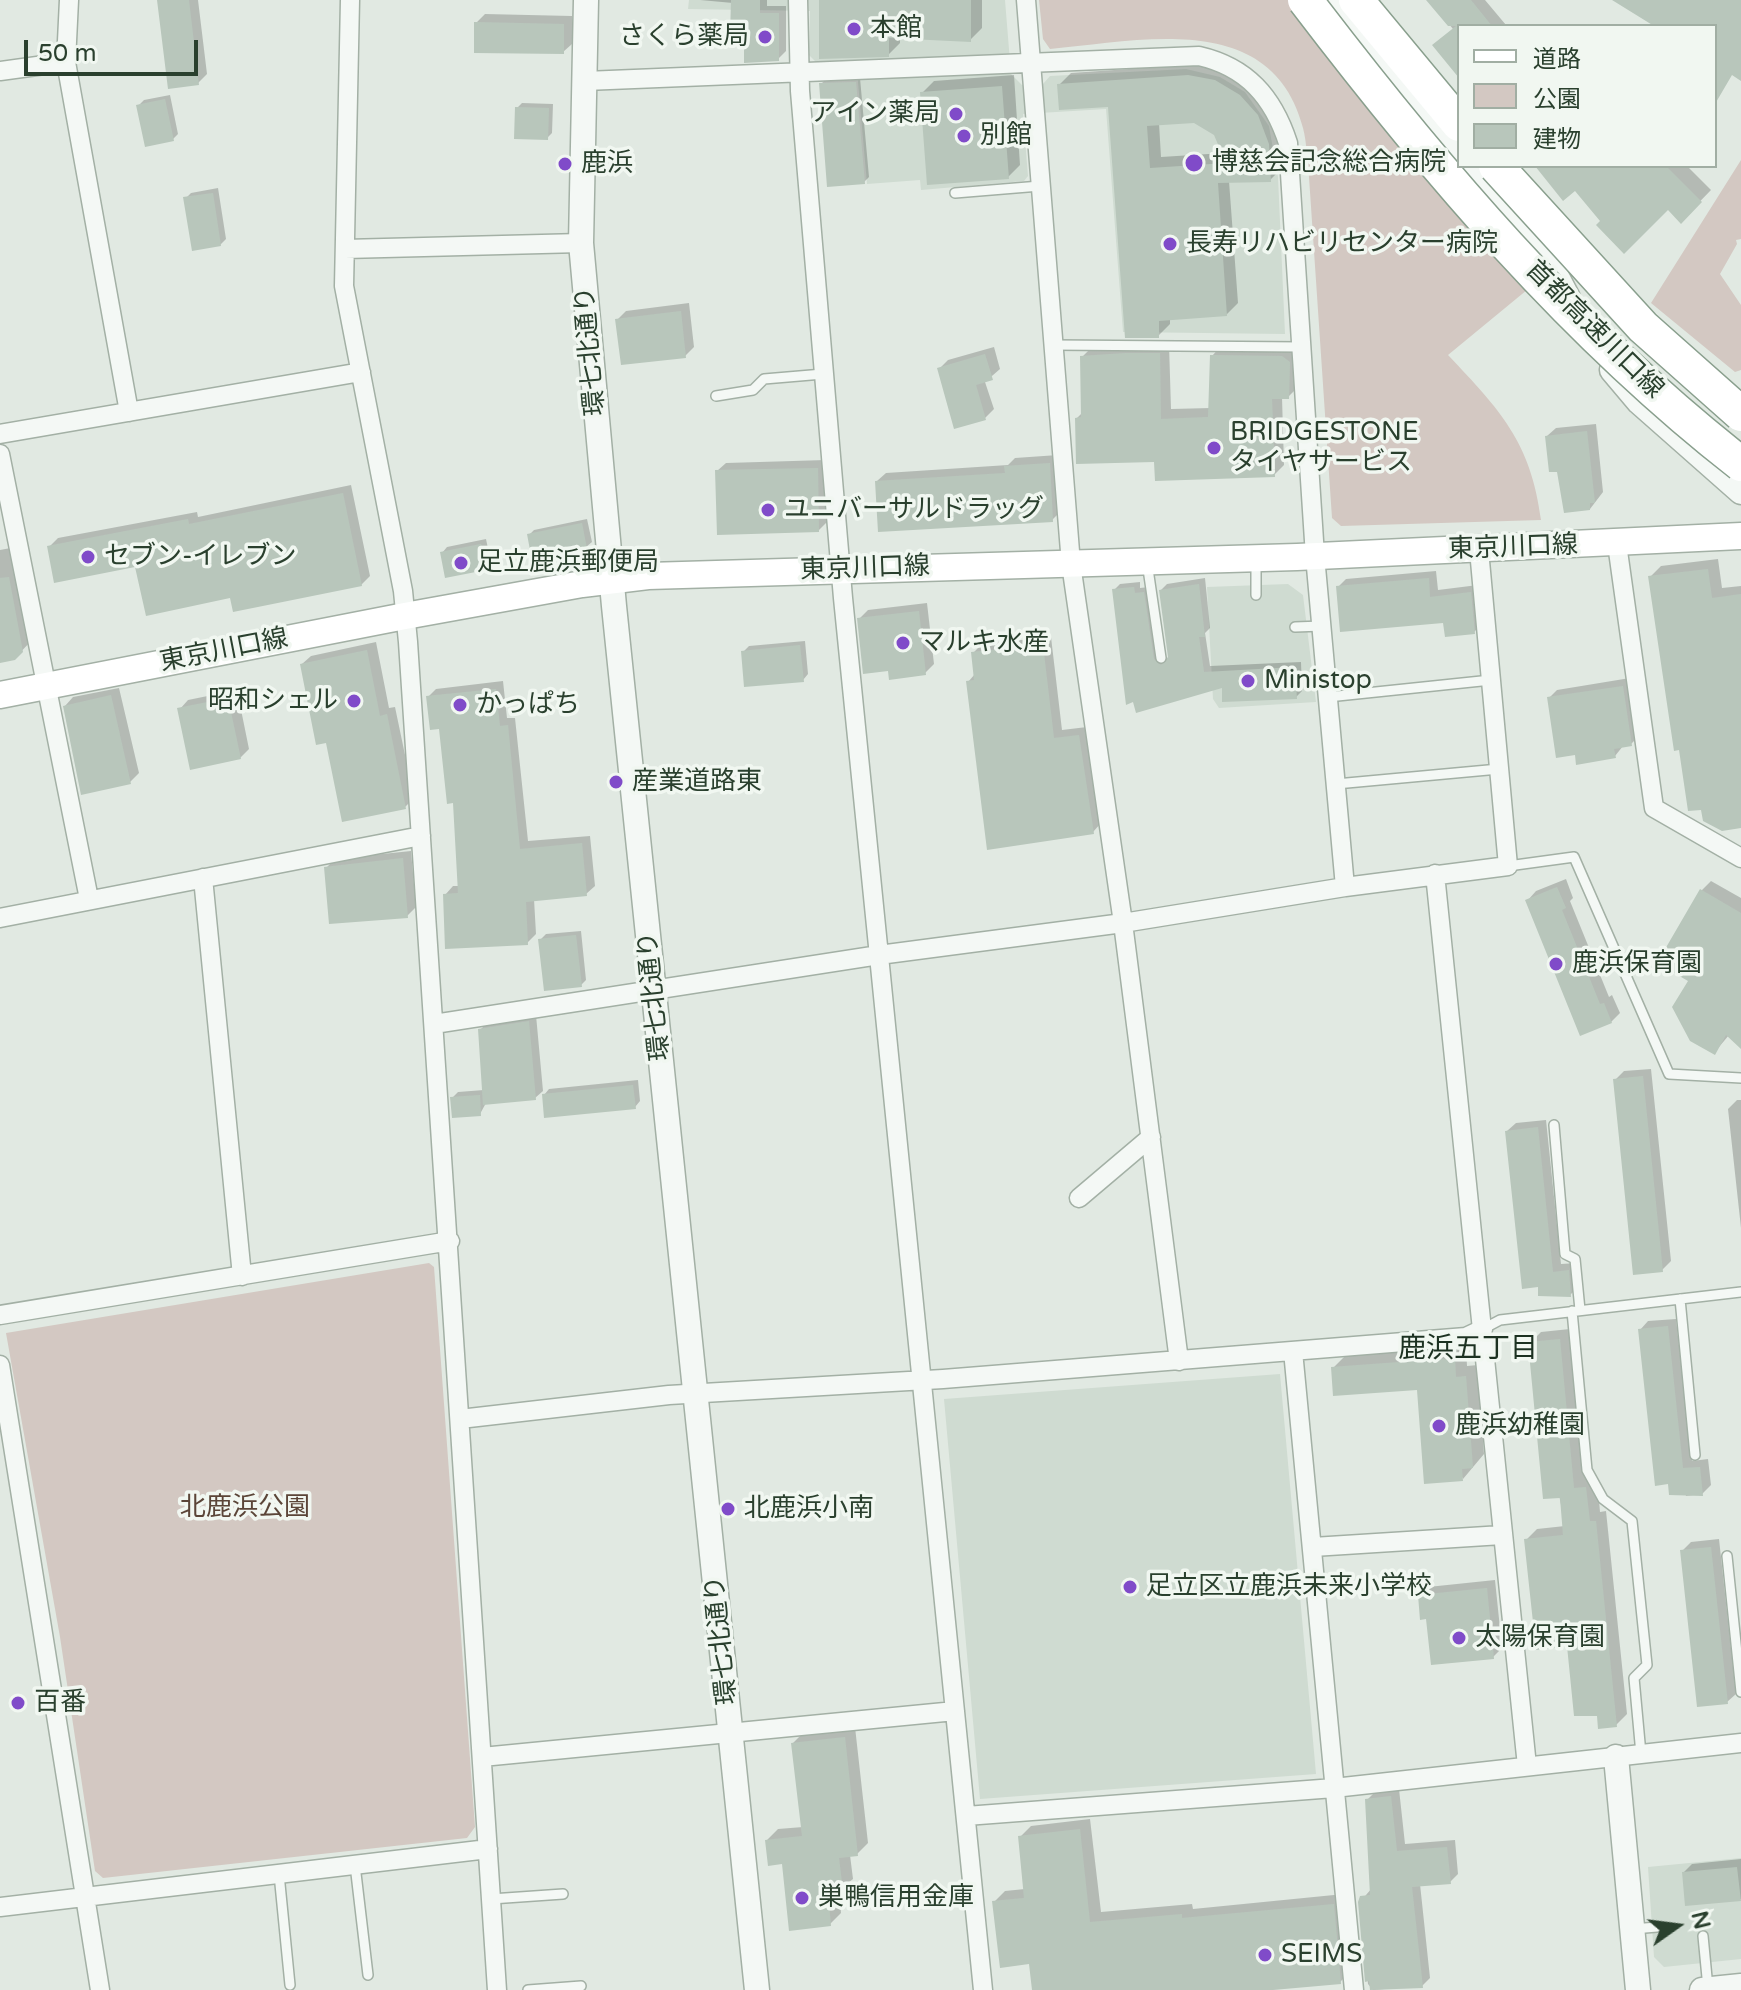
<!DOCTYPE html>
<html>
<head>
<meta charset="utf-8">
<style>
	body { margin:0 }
	#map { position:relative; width:1741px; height:1990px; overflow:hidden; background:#e1e9e2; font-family:"Varela Round","Noto Sans JP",sans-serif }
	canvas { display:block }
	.legend { position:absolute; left:1457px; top:24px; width:260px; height:144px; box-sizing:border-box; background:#f1f7f1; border:2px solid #a1aea3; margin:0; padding:10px 14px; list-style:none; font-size:24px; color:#2a402e }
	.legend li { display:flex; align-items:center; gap:16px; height:40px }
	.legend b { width:40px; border:2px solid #a1aea3 }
	.north { position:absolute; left:1637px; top:1886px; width:80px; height:80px; -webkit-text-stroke:6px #f1f7f1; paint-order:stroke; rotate:76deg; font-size:22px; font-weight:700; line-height:32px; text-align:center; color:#2a402e }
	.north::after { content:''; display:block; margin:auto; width:28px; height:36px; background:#2a402e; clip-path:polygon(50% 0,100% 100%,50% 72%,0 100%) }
	.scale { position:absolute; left:24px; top:40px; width:174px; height:36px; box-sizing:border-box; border:4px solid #2a402e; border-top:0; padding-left:10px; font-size:24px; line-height:28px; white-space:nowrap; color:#2a402e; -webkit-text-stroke:6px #f1f7f1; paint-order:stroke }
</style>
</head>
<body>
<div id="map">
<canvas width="1741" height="1990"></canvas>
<ul class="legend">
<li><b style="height:10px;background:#fff"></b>道路</li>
<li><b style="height:22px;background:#d3c8c2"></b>公園</li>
<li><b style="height:22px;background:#b8c6bb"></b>建物</li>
</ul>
<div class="north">N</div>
<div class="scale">50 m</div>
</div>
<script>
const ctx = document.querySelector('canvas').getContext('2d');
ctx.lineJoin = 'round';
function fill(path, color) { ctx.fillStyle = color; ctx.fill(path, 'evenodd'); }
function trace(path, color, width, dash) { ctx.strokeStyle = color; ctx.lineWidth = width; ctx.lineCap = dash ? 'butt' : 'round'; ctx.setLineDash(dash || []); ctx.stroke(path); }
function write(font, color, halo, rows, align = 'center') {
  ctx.font = font + ' "Varela Round","Noto Sans JP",sans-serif'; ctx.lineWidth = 7; ctx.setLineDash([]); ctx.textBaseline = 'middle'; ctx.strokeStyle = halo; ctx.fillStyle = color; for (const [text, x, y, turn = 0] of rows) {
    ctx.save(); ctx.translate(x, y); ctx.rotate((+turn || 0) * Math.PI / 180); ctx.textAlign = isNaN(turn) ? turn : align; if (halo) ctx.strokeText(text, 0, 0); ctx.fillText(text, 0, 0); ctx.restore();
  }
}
const built = new Path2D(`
	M689 0H1005L1011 74 1022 85 1043 84 1050 76 1186 69 1220 77 1245 92 1269 126 1278 177 1285 334 1123 332 1106 109 1023 114 1028 176 1024 181 921 190 920 180 867 184 856 60 816 62 809 55 810 11 688 9Z
	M1288 584 1303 595 1316 702 1219 708 1213 699 1207 587Z
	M1280 1374 1316 1774 980 1799 944 1399Z
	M1741 1858V1959L1664 1967 1654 1957 1648 1867Z`);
const green = new Path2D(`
	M1039 0H1306L1533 285 1448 355C1500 410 1531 442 1541 520L1341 526 1332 518 1309 177C1307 161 1307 143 1303 128 1272 9 1141 41 1050 49L1043 39Z
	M1741 160V239L1736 240 1737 244 1720 274 1741 305V370L1735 372 1651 303Z
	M429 1263 434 1267 475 1827 467 1838 103 1878 95 1871 60 1637 6 1333Z`);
const shadow = new Path2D(`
	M159 0H198L207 74 198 83Z
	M700 0H767V6H786V51L778 59 746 35 733 3Z
	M821 0H982V28L970 40 900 37V43L888 55Z
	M1429 0H1485L1506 25 1459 26V65L1453 29Z
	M485 14 572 16V44L563 52 476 23Z
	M1201 64 1252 83 1280 131 1282 168 1270 180 1229 181 1238 303 1226 315 1170 319V324L1158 336 1110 105 1059 85 1071 73ZM1195 121 1216 133 1224 153 1161 157 1159 123Z
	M1014 75 1020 165 1008 177 922 93 934 81Z
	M860 78 869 177 864 182 821 84 826 79Z
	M170 95 178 134 173 139 138 106 144 100Z
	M522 103 553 104 552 133 547 138 517 108Z
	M1538 166H1687L1711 190 1681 221 1668 208 1603 221 1575 188Z
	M218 188 226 239 220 245 186 198 191 193Z
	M689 303 694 347 685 356 618 319 626 311Z
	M1169 344 1171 409 1211 408 1212 356 1222 345 1293 346 1298 387 1288 397H1282L1284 465 1274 475 1156 460 1077 418 1083 412 1082 357 1092 347Z
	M994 347 1000 369 985 382 994 409 985 418 939 369 948 360Z
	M1596 424 1603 492 1590 509 1558 470 1547 436 1556 428Z
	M1058 455 1061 511 1052 520 877 481 886 473 1008 465 1015 458Z
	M826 460 827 522 819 530 717 471 726 463Z
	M351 485 370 576 361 585 137 564 49 547 58 538 197 512 198 517Z
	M587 519 592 542 586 547 529 535 534 530Z
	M486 539 491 563 485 568 442 553 447 547Z
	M16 547 33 639 14 659 0 661V550Z
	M1718 559 1722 588 1741 586V826L1650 577 1661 566Z
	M1436 571 1438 590 1478 585 1482 624 1474 632 1338 587 1346 579Z
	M1205 578 1210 628 1205 633 1210 666 1301 662 1302 691 1296 697 1224 685 1138 711 1114 590 1120 584 1140 582V588L1149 587 1164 659H1171L1161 590 1167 584Z
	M927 603 934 664 925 673 859 619 868 610Z
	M1051 637 1062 730 1087 727 1101 823 1093 832 968 682 975 674 973 653 982 644Z
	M805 641 808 674 803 680 743 652 749 646Z
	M376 642 389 708 395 707 414 798 405 807 328 741 302 664 311 656Z
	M1630 678 1639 736 1631 744 1623 746 1615 756 1576 753 1549 698 1557 690Z
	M503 681 507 718H515L528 841 590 836 595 886 586 894 534 899 536 934 527 943 445 895 453 886H460L455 801 441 727 428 697 436 689Z
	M119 688 139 773 130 782 65 706 73 697Z
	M237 690 249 749 240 758 180 709 188 700Z
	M411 851 416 907 407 916 326 868 335 859Z
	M1566 879 1573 898 1570 901 1609 997 1612 995 1620 1013 1611 1022 1528 900 1536 891Z
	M1711 881 1741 898V1034L1729 1035 1714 1053 1691 980 1702 890Z
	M581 931 586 980 581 985 540 940 546 934Z
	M536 1015 543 1091 535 1098 486 1103 480 1114 452 1098 458 1092 484 1090 480 1030 488 1022Z
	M1651 1069 1671 1261 1662 1270 1615 1080 1624 1071Z
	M638 1080 640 1101 635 1107 544 1095 549 1089Z
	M1737 1100H1741V1228L1728 1109Z
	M1546 1120 1561 1264 1577 1263 1579 1286 1570 1295 1556 1296 1507 1131 1516 1123Z
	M1676 1319 1692 1461 1708 1459 1711 1485 1702 1494 1686 1496 1640 1330 1648 1321Z
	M1570 1329 1585 1478 1597 1477 1600 1512 1606 1511 1627 1714 1616 1725 1598 1715 1526 1540 1537 1529 1565 1526 1530 1343 1541 1332Z
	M1466 1347 1467 1366 1478 1365 1484 1454 1463 1479 1419 1388 1333 1368 1345 1356Z
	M1719 1539 1736 1694 1727 1702 1682 1551 1691 1542Z
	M1495 1580 1502 1648 1493 1657 1428 1617 1420 1596 1428 1587Z
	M855 1727 868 1843 857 1854 850 1855 853 1879 839 1890 841 1913 830 1924 767 1840 778 1829 803 1827 793 1743 804 1732Z
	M1399 1789 1405 1844 1455 1840 1458 1874 1450 1882 1420 1884 1430 1978 1422 1986 1373 1990 1368 1984 1360 1902 1372 1888 1367 1800 1375 1792Z
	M1090 1819 1101 1912 1192 1904 1193 1909 1344 1894 1351 1971 1340 1982 1236 1990H1034L1031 1962 994 1902 1005 1891 1025 1889 1020 1837 1031 1826Z
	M1741 1859V1899L1687 1904 1684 1872 1692 1864Z`);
const building = new Path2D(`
	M157 0H189L199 85 168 89Z
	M731 0H760V13H779V61L744 63V37L730 36Z
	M819 0H971V42L889 38V57L819 59Z
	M1426 0H1471L1492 26H1459V78L1432 45 1456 26H1448Z
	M1612 0H1741V81L1732 75 1715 104V26H1654Z
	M474 22 564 24V54L474 53Z
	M1188 75 1215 80 1240 95 1258 115 1269 144 1271 182 1218 183 1227 316 1159 321V338H1125L1108 107 1059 110 1057 84ZM1194 123 1214 135 1226 163 1150 168 1147 126Z
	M856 82 865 184 827 187 819 83Z
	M1002 86 1009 179 927 185 920 92Z
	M165 99 174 141 145 147 136 105Z
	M515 107 549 108 548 140 514 139Z
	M1535 166H1666L1702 202 1681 224 1668 210 1624 254 1596 225 1600 221 1575 191 1563 201Z
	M213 193 221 246 192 251 183 197Z
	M681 311 686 358 621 365 615 319Z
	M1126 353H1160L1161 419 1208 417 1210 355 1282 356 1290 362 1289 399H1272L1275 477 1155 481 1154 462 1076 464 1075 418 1081 417 1080 356Z
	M985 354 993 380 976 385 986 420 954 429 937 368Z
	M1587 431 1595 503H1590V510L1564 513 1557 472H1549L1545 436Z
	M1050 463 1053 522 878 532 875 481 1005 473 1004 466Z
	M818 468 819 532 717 535 715 470Z
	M343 493 362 586 233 612 230 598 146 616 135 567 54 583 47 546 188 519 189 524Z
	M582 523 587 549 532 561 527 534Z
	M481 544 486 570 445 578 440 552Z
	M1708 569 1712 598 1741 594V828L1722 831 1703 821 1701 810 1688 811 1679 750 1674 751 1648 576Z
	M9 577 23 652 15 660 0 663V578Z
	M1429 578 1430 597 1471 592 1475 634 1445 637 1443 623 1340 632 1336 586Z
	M1199 584 1205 637H1199L1204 672 1295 667 1297 699 1222 702V688L1136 713 1133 702 1126 705 1112 589 1134 587 1135 593 1144 592 1154 659 1161 665 1168 657 1159 590Z
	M919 611 926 675 889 680 888 671 863 674 857 618Z
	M800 645 804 682 744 687 741 651Z
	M1043 645 1054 738 1079 735 1094 834 987 850 966 681 974 680 971 652Z
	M367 650 380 716 387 714 406 809 342 822 326 743 316 745 300 664Z
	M1623 686 1632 746 1614 749 1616 758 1576 765 1575 755 1556 758 1547 697Z
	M496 689 500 726 508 725 520 849 582 843 587 896 526 902 528 945 445 949 443 894 458 893 453 803 447 804 439 729 430 730 426 696Z
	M111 695 131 784 81 795 63 706Z
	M228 698 241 759 190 770 177 708Z
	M403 858 408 918 329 924 324 867Z
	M1557 887 1566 908 1562 910 1600 1004 1604 1003 1612 1023 1580 1036 1525 900Z
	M1700 889 1741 913V1049L1726 1035 1715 1055 1690 1041 1672 1007 1688 981 1657 963Z
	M576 935 582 987 544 991 538 939Z
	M529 1021 536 1100 483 1105 478 1029Z
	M1643 1076 1663 1272 1633 1275 1613 1079Z
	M633 1085 636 1109 544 1118 542 1094Z
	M480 1095 481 1116 452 1118 450 1097Z
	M1538 1127 1553 1272 1569 1270 1571 1297 1538 1296V1287L1522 1289 1505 1131Z
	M1668 1326 1683 1468 1700 1467 1703 1496 1669 1495 1668 1484 1655 1486 1638 1329Z
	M1560 1339 1574 1488 1586 1487 1590 1521H1596L1617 1727 1598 1729 1597 1716H1574L1567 1646 1536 1650 1524 1539 1563 1535 1560 1498 1543 1499 1528 1342Z
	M1455 1358 1456 1377 1466 1376 1473 1468 1462 1469 1463 1481 1424 1484 1417 1390 1333 1396 1331 1367Z
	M1711 1547 1728 1704 1697 1707 1680 1550Z
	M1487 1588 1494 1659 1431 1665 1426 1619 1420 1620 1418 1595Z
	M845 1737 858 1856 839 1858 843 1891 828 1893 831 1926 789 1931 782 1864 768 1866 765 1840 802 1836 791 1743Z
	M1391 1796 1397 1851 1447 1847 1451 1884 1412 1887 1423 1988 1370 1990 1369 1981 1365 1982 1358 1902 1360 1896 1370 1895 1365 1799Z
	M1080 1829 1090 1922 1182 1914V1918L1334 1904 1341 1984 1273 1990H1032L1029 1964 1000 1968 992 1901 1024 1898 1018 1836Z
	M1737 1867 1741 1901 1685 1906 1682 1872Z`);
const service = new Path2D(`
	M955 193 1040 186
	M1054 345 1301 347
	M716 396 753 390 764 379 823 374
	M1147 562 1161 658
	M1256 562V595
	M1295 627 1322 626
	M1328 697 1491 680
	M1336 784 1499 769
	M1508 866 1574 857 1669 1074 1741 1078
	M1554 1125 1565 1254 1575 1259 1580 1310
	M1680 1299 1695 1455
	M1572 1311 1587 1470 1603 1499 1632 1521 1647 1665 1634 1678 1641 1754
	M1483 1329 1500 1320 1741 1292
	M1727 1556 1741 1692
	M355 1865 368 1975
	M279 1874 290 1985
	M491 1899 563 1894
	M1633 1929 1657 1927
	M1703 1936 1708 1988
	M528 1990 581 1986`);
const minor = new Path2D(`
	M69 0 66 62 129 412
	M350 0 344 286 403 591 408 642 497 1990
	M798 0 800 91 843 598 983 1990
	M1026 0 1071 564 1123 923 1179 1361
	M0 71 66 62
	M585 81 1199 56C1247 67 1273 97 1288 143L1315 556 1345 887
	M345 249 581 243
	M0 434 361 372
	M0 454 89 899
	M1617 544 1654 808 1741 858
	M1435 874 1527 1766
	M203 878 242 1276
	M0 918 421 836
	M434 1024 879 955 1123 923 1345 887 1508 866 1479 550
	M1079 1198 1151 1137
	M0 1315 450 1241
	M1293 1351 1354 1990
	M0 1365 100 1990
	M460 1419 669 1395 943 1379 1466 1337 1483 1329
	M1313 1547 1502 1535
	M482 1757 955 1711
	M966 1816 1334 1788 1741 1743
	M0 1907 488 1849`);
const tertiary = new Path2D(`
	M586 0 581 243 614 606 757 1990
	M1333 0 1459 154
	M1469 166 1544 252 1568 298
	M1612 370 1639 402 1741 492
	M1616 1757 1638 1990
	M1702 1990 1741 1986`);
const secondary = new Path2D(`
	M0 695 405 616 582 584 648 576 1297 557 1741 536`);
const motorway = new Path2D(`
	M1356 0 1459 124`);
const motorwayBridge = new Path2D(`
	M1305 0C1433 168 1574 334 1741 464
	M1496 166 1643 327 1741 414`);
const markers = [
	[854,29,8,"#804bc9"],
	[765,37,8,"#804bc9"],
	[956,114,8,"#804bc9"],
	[964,136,8,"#804bc9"],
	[1194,163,10,"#804bc9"],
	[565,164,8,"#804bc9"],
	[1170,244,8,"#804bc9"],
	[1214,448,8,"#804bc9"],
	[768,510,8,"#804bc9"],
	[88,557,8,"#804bc9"],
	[461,563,8,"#804bc9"],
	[903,643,8,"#804bc9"],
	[1248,681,8,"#804bc9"],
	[354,701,8,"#804bc9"],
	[460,705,8,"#804bc9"],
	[616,782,8,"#804bc9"],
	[1556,964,8,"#804bc9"],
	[1439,1426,8,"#804bc9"],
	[728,1509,8,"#804bc9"],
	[1130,1587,8,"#804bc9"],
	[1459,1638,8,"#804bc9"],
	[18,1703,8,"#804bc9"],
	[802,1898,8,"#804bc9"],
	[1265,1955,8,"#804bc9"]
];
const poiNames = [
	["本館",870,29],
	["さくら薬局",749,37,"right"],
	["アイン薬局",940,114,"right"],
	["別館",980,136],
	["博慈会記念総合病院",1212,163],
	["鹿浜",581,164],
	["長寿リハビリセンター病院",1186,244],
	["BRIDGESTONE",1230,433],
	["タイヤサービス",1230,463],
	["ユニバーサルドラッグ",784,510],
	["セブン-イレブン",104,557],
	["足立鹿浜郵便局",477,563],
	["マルキ水産",919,643],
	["Ministop",1264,681],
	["昭和シェル",338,701,"right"],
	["かっぱち",476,705],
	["産業道路東",632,782],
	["鹿浜保育園",1572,964],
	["鹿浜幼稚園",1455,1426],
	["北鹿浜小南",744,1509],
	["足立区立鹿浜未来小学校",1146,1587],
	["太陽保育園",1475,1638],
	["百番",34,1703],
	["巣鴨信用金庫",818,1898],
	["SEIMS",1281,1955]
];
const streetNames = [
	["首都高速川口線",1594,330,45],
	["環七北通り",591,351,-95],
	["東京川口線",1513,548,-2],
	["東京川口線",865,569,-2],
	["東京川口線",224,651,-11],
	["環七北通り",655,996,-96],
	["環七北通り",722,1640,-96]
];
const parkNames = [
	["北鹿浜公園",245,1508]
];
const neighbourhoodNames = [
	["鹿浜五丁目",1468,1350]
];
fill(built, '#cfdbd1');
fill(green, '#d3c8c2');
fill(shadow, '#0003');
fill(building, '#b8c6bb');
trace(service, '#a3b0a5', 12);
trace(minor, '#a3b0a5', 21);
trace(tertiary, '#a3b0a5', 27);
trace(secondary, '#a3b0a5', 29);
trace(motorway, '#899f8d', 37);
trace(service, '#f4f8f5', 9);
trace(minor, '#f4f8f5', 18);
trace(tertiary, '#f4f8f5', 24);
trace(secondary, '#fff', 26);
trace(motorway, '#fff', 34);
trace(motorwayBridge, '#899f8d', 37, []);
trace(motorwayBridge, '#fff', 34);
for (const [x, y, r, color] of markers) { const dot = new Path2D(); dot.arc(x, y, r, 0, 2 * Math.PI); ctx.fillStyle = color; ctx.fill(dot); trace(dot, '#f1f7f1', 3); }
write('26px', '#2a402e', '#f1f7f1', poiNames, 'left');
write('26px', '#2a402e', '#f1f7f1', streetNames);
write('26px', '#5b4538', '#f1f7f1', parkNames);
write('28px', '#1c3121', '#f1f7f1', neighbourhoodNames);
</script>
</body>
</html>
